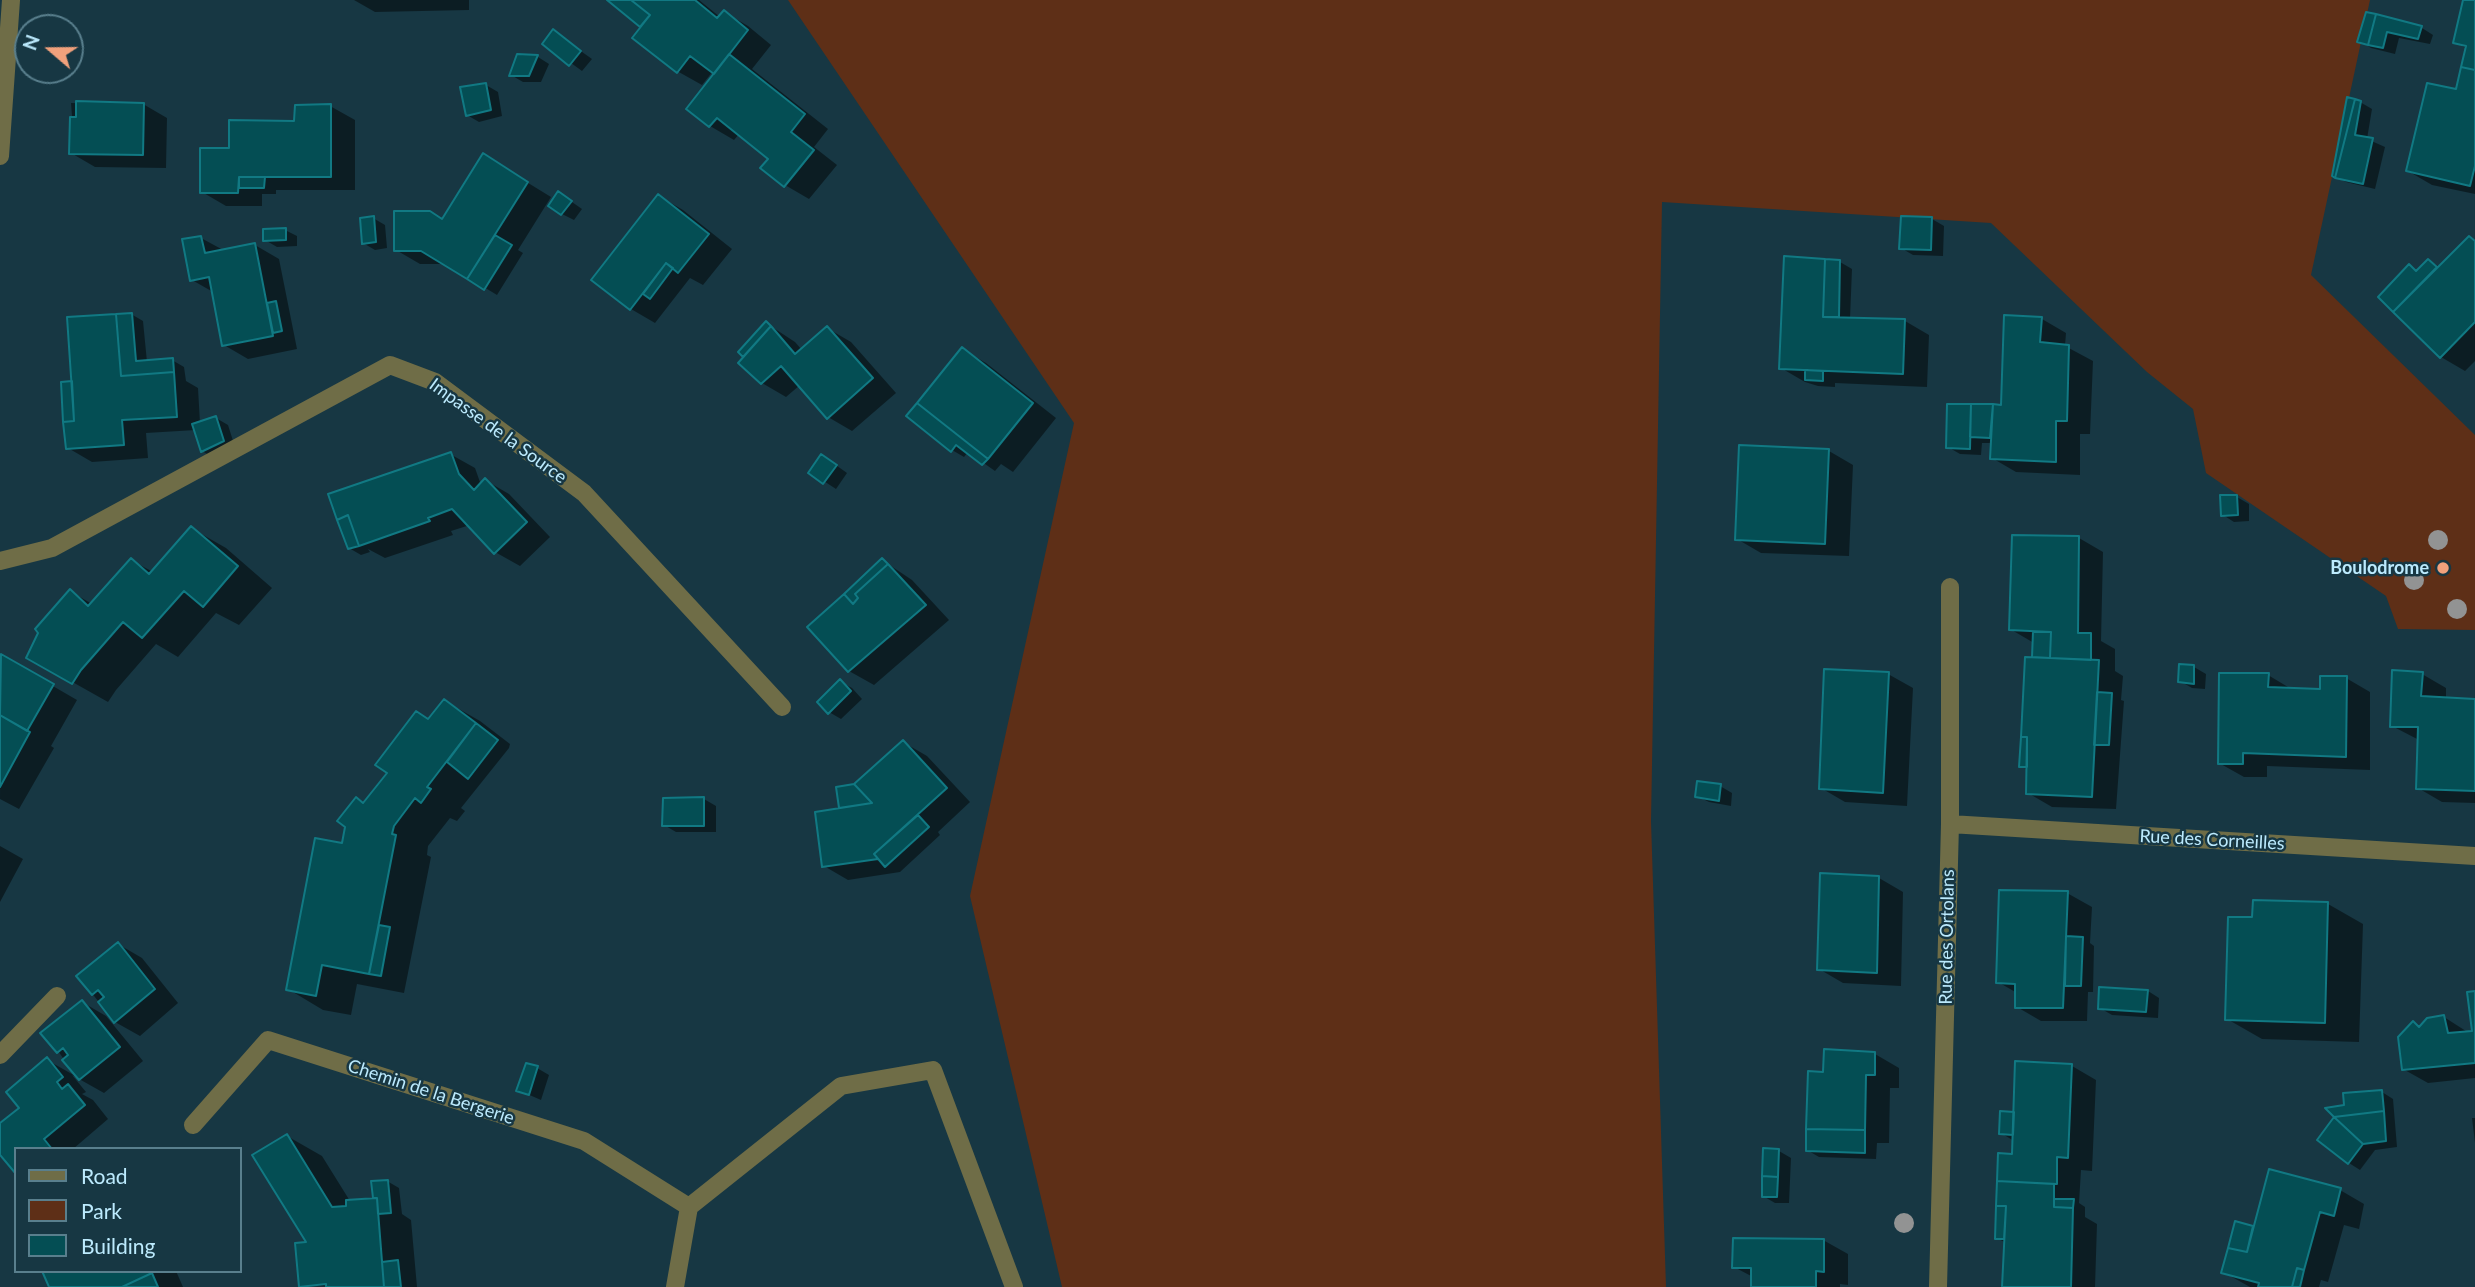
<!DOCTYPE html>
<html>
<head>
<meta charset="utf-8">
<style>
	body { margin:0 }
	#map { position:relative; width:2475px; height:1287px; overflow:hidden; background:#173743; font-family:Lato,sans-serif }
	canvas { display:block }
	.legend { position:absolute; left:14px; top:1147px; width:228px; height:126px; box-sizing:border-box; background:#173743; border:2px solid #597f8d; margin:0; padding:9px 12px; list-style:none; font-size:21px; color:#bceafd }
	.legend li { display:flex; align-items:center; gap:14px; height:35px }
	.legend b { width:35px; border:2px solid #597f8d }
	.north { position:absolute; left:14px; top:14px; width:70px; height:70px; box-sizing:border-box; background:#173743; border:2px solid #597f8d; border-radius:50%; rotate:290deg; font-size:19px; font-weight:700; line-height:28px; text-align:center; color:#bceafd }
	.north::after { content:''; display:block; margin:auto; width:24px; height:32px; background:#f1a17c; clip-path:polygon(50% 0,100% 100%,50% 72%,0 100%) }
</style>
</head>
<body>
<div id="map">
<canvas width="2475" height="1287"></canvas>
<ul class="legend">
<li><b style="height:9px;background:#6f6d47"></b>Road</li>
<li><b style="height:19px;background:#5e2f17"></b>Park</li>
<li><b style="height:19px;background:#044e54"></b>Building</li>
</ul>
<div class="north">N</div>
</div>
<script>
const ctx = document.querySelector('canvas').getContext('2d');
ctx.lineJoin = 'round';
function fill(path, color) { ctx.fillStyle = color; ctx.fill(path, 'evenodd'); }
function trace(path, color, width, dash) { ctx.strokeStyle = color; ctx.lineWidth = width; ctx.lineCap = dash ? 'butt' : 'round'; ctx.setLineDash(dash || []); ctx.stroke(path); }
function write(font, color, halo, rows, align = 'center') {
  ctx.font = font + ' Lato,sans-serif'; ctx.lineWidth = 5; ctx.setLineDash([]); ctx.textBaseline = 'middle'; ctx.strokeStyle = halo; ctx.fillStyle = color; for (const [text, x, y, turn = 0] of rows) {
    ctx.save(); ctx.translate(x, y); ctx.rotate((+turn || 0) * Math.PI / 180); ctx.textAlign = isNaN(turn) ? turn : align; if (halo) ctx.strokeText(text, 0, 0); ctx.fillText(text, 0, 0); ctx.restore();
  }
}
const green = new Path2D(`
	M788 0H2370L2311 275 2475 435V630L2398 629 2386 596 2206 473 2193 409 2147 372 1991 223 1662 202 1651 821 1666 1287H1062L970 896 1074 423Z`);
const shadow = new Path2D(`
	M354 0H469V10L375 12Z
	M609 0H699L720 17 724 12 748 26 771 45 752 69 828 129 814 147 837 165 809 199 785 185 770 158 739 134 734 140 710 126 716 74 713 71 702 85 677 71 643 27Z
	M2465 0H2475V194L2432 185 2408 171 2457 91 2467 49 2455 42Z
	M2368 14 2422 28 2433 35 2430 44 2399 38 2395 54 2371 48 2360 41Z
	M554 32 592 59 582 71 545 44Z
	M518 56 538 57 549 64 541 82H523L511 75Z
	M486 85 498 92 502 116 479 122 467 115Z
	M2360 102 2372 109 2367 139 2385 147 2375 189 2346 182 2334 176Z
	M71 103 143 104 167 118 166 168 95 167 71 153 78 119 72 116Z
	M330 106 355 120V190H276V194H262V206H226L202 192 230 150Z
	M507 170 551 197 518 250 523 253 497 295 446 264H420L396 250 443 220Z
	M559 193 582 209 574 220 562 214Z
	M659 196 683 210 732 249 703 285 690 278 655 323 631 309Z
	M373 218 385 225 387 248 375 250 363 243Z
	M1932 219 1944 226 1943 256 1913 255 1901 248Z
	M285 230 297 236V246L277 247 265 240Z
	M201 238 225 251 255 245 279 259 297 349 248 359 224 345 213 292 192 280Z
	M2470 238 2475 241V361L2465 371 2441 357 2380 297 2410 267 2418 271 2429 261 2440 267Z
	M1840 262 1852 269 1850 319 1905 321 1929 335 1927 387 1835 383V387L1818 386 1805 382 1781 368Z
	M131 314 143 321 147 362 172 360 184 367 186 381 198 388 200 423 216 418 228 425 235 447 214 458 202 451 196 430 146 433 148 458 92 462 68 448 74 383Z
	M2005 317 2042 319 2066 333 2065 346 2093 361 2090 434H2080V475L2016 472 1992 458V443H1982L1981 455 1960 454 1948 447 1949 405 2002 407Z
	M766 323 795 342 802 350 827 328 851 342 896 393 852 431 828 417 800 385 786 397 762 383 746 357 740 352Z
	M962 349 986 363 1056 418 1013 472 1001 464 995 471 968 452 964 457 952 450Z
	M1829 451 1853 465 1849 556 1761 553 1737 539Z
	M450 454 475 468 481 485 485 480 509 494 550 537 520 566 495 552 470 525 451 531 453 535 385 558 368 549 370 552 361 555 349 548Z
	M833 463 847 473 836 489 810 472Z
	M2237 497 2249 504V521L2234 522 2223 515Z
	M191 528 226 548 272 588 239 625 216 613 178 657 156 644 116 690 108 702 28 657 41 633 70 591 92 604 131 560 153 572Z
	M2079 538 2103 552 2101 641 2115 649V671L2123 676 2121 700 2124 701 2116 809 2052 807 2028 793V770L2021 766 2040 659 2034 656V643L2010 629Z
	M882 560 912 580 949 620 874 685 849 671 810 627Z
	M1 656 77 700 51 746 54 748 19 809 0 799Z
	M2194 667 2206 674 2205 689 2192 688 2180 681Z
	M1888 674 1913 688 1907 806 1845 802 1821 788Z
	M2422 674 2446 688V699L2475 700V803L2442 802 2418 788 2419 740 2392 726Z
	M2268 675 2293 690H2321L2346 678 2370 692V770L2267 766V777H2244L2219 763Z
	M841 682 852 688 862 699 841 719 829 712Z
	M445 701 480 721 510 744 509 748 461 808 465 811 457 821 450 818 428 846 427 855 431 857 404 993 357 984 351 1015 323 1010 288 989 343 845 365 804Z
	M903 742 927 756 970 802 938 832 940 835 900 872 848 880 824 866 844 809 840 807 854 786Z
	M1720 786 1732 793 1731 806 1709 802 1697 796Z
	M704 799 716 806V832H676L664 825Z
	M0 846 23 859 0 902Z
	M1879 878 1903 892 1901 986 1843 983 1819 969Z
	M2067 893 2092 907 2090 943 2094 946 2093 992H2088L2087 1021H2041L2017 1007V993L1998 982Z
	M2328 904 2363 924 2359 1042 2262 1039 2227 1019 2253 919Z
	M118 944 142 958 178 1003 140 1036 115 1022 78 976Z
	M2148 991 2159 998 2158 1018 2112 1015 2100 1008Z
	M2475 992V1078L2428 1083 2403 1069 2413 1023 2421 1028 2444 1017 2469 1033 2474 1032Z
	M82 1002 106 1016 143 1061 104 1093 72 1075 86 1092 82 1094 93 1100 108 1119 73 1149H16L0 1152V1125L21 1108 47 1060 79 1078 66 1058H63L58 1051Z
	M1875 1054 1899 1068V1088H1890L1889 1143H1877L1876 1159 1819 1157 1807 1150Z
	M2072 1066 2096 1080 2092 1171 2081 1170 2079 1203 2085 1207V1217L2097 1224 2095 1287H2004L2006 1243 1997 1238 1999 1155 2013 1156 2014 1141 2001 1133 2015 1114Z
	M537 1068 549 1075 541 1100 518 1090Z
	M2382 1092 2393 1099 2397 1147 2375 1150 2360 1170 2349 1163 2346 1106Z
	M2472 1118H2475V1143Z
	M287 1136 322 1156 350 1201 379 1199 375 1197 387 1181 399 1188 402 1214 411 1220 417 1287 300 1286 309 1243Z
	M1779 1151 1791 1158 1789 1203H1775L1763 1196Z
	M2340 1190 2364 1204 2359 1229 2344 1225 2328 1282 2321 1280 2319 1287H2250L2223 1272 2237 1223 2255 1229Z
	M1823 1240 1848 1254V1285L1840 1284V1287H1752L1753 1277 1734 1267Z
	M44 1271H176L183 1287H51Z`);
const building = new Path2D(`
	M607 0H631L650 15 640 27Z
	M631 0H695L717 18 724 10 748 30 714 74 690 56 677 73 632 38 650 15Z
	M2463 0H2475V70L2461 67 2466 46 2453 43Z
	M2366 12 2376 14 2368 45 2357 42Z
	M2376 14 2422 26 2418 39 2387 32 2383 48 2368 45Z
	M553 29 581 51 569 66 542 44Z
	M517 54 538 55 529 76H509Z
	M729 54 805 114 791 132 814 150 784 187 760 168 768 159 717 118 709 127 686 109Z
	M2461 67 2475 70V166L2470 186 2406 171 2427 83 2456 89Z
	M486 83 491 110 466 116 460 87Z
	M2347 97 2355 99 2335 178 2332 176Z
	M2355 99 2361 101 2355 135 2373 138 2363 184 2335 178Z
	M76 101 144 103 143 155 69 154 70 117H76Z
	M331 104V177H239L238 193H200V148H229V120L294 121 295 105Z
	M483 153 528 182 467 279 421 251H394V211H430L442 219Z
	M239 177H265L264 188H239Z
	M558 191 572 201 561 215 548 206Z
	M658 194 709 234 678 273 666 263 630 310 591 280Z
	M374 216 376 242 362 244 360 218Z
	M1901 216 1932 217 1931 250 1899 249Z
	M286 228V240L263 241V229Z
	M495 235 512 245 484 290 467 279Z
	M201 236 205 253 255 243 273 336 222 346 209 277 190 281 182 239Z
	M2469 236 2475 241V322L2440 358 2393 312Z
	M1784 256 1825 259 1823 317 1905 319 1903 374 1779 369Z
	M1825 259 1840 260 1839 317H1823Z
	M2428 259 2437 267 2393 312 2378 297 2409 264 2416 271Z
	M666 263 673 268 650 299 643 294Z
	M276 301 282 331 273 333 267 303Z
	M132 313 136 361 173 358 174 372 121 376 116 314Z
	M116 314 121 376 174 372 177 417 122 420 124 445 66 449 63 422 74 421 67 317Z
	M2004 315 2042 317 2040 342 2069 345 2067 421H2056V462L1990 459 1993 404 2001 405Z
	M766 321 771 326 743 357 738 352Z
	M771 326 795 354 827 326 873 378 827 419 781 366 761 384 738 363Z
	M962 347 1033 403 988 459 917 403Z
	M1805 370 1823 371V381L1805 380Z
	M72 381 74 421 63 422 61 382Z
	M917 403 988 459 982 465 956 445 951 452 906 416Z
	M1947 404H1971L1970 449 1946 448Z
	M1971 404H1993L1990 438 1970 437Z
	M216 416 224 441 201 452 192 424Z
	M1739 445 1829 449 1825 544 1735 540Z
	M451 452 459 474 474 490 485 478 527 522 494 554 452 509 428 518 430 521 359 546 348 515 337 520 328 494Z
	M821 454 837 465 823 484 808 473Z
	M2220 495H2237L2238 515 2221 516Z
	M348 515 359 546 348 549 337 520Z
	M191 526 238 566 203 607 184 591 142 638 123 622 81 670 72 684 26 658 38 633 35 629 70 589 88 606 131 558 149 574Z
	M2012 535 2079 536 2078 633H2091V660L2050 658 2051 632 2009 630Z
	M882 558 888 564 855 594 858 598 853 604 844 594Z
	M888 564 926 605 848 672 807 627 844 594 853 604 858 598 855 594Z
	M2033 632H2051L2050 658 2032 657Z
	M1 654 54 684 27 731 0 715Z
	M2025 657 2099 660 2092 797 2026 794 2027 737H2021Z
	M2179 664 2194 665V684L2178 682Z
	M1824 669 1889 672 1883 793 1819 789Z
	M2392 670 2423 672 2421 696 2475 699V791L2416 789 2418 727H2390Z
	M2219 673H2269L2268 687 2320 689V676H2347L2346 757 2243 753V764H2218Z
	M840 679 851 691 828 714 817 702Z
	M2097 692 2112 693 2109 745H2094Z
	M444 699 476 723 427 787 431 789 421 803 415 798 394 826 392 834 396 835 369 974 322 965 316 996 286 990 315 838 342 843 345 827 337 821 356 797 363 803 387 773 375 765 416 711 428 719Z
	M0 715 30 732 0 787Z
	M476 723 498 740 468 779 447 762Z
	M2021 737H2027V767H2019Z
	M903 740 947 788 874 854 878 859 822 867 815 812 872 803 854 784Z
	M1697 781 1721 784 1719 801 1695 797Z
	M854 784 872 803 839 808 836 787Z
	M704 797V826H662L663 798Z
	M918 815 929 827 885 867 874 854Z
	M1820 873 1879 876 1877 973 1817 970Z
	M1999 890 2068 891 2063 1008H2015V984L1996 983Z
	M2253 900 2328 902 2325 1023 2225 1020 2228 917H2252Z
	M379 925 390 927 381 976 369 974Z
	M2066 936 2083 937 2081 986H2065Z
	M118 942 155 989 114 1023 98 1002 104 997 98 990 92 995 76 976Z
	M2099 987 2148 990 2146 1012 2098 1009Z
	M2475 991V1063L2402 1070 2398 1037 2413 1021 2419 1027 2427 1018 2444 1015 2448 1033 2472 1031 2467 992Z
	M82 1000 120 1047 79 1080 62 1060 68 1055 63 1048 57 1053 40 1033Z
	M1824 1049 1875 1052V1075H1866L1865 1130 1806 1129 1808 1071 1823 1072Z
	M47 1057 63 1077 57 1082 62 1089 68 1084 85 1105 44 1139 52 1149H16V1174L0 1155V1123L19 1108 6 1092Z
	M2015 1061 2072 1064 2068 1158 2057 1157V1184L1997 1181 1998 1153 2012 1154Z
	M526 1063 538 1066 529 1095 516 1091Z
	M2382 1090 2384 1111 2334 1117 2325 1108 2344 1105 2343 1093Z
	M2000 1111 2014 1112 2013 1135 1999 1134Z
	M2384 1111 2386 1141 2363 1144 2334 1117Z
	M2334 1117 2363 1144 2348 1164 2317 1140Z
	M1806 1129 1865 1130V1153L1806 1151Z
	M287 1134 332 1207 346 1206V1200L377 1198 384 1287H326V1284L299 1287 295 1243 306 1242 252 1155Z
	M1763 1148 1779 1149 1778 1177 1762 1176Z
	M2269 1169 2341 1188 2334 1216 2320 1212 2304 1270 2297 1268 2292 1287H2258L2259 1283 2221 1273 2228 1248 2247 1252Z
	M1762 1176 1778 1177 1777 1197H1762Z
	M388 1180 391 1213 378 1214 377 1198H373L371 1181Z
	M1997 1181 2054 1184V1207L2073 1208 2071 1287H2002L2006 1206H1996Z
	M2054 1199H2074L2073 1208 2054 1207Z
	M1996 1206H2006L2004 1239H1995Z
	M2235 1221 2253 1226 2247 1252 2228 1248Z
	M1733 1238 1824 1239V1272L1816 1271V1287H1751V1268H1732Z
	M398 1260 401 1287H384L382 1262Z
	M2297 1268 2304 1270 2300 1287H2292Z
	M42 1271H151L152 1273 122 1287H49Z
	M152 1273 158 1287H122Z`);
const minor = new Path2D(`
	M0 156 11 0
	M0 561 52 548 390 365 435 382 584 493 782 707
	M1950 824 2475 856
	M0 1055 57 996
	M193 1125 268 1040 584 1141 689 1207
	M675 1287 689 1207 841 1086 933 1070 1014 1287
	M1938 1287 1950 824V587`);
const trees = [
	[2438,540],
	[2414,580],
	[2457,609],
	[1904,1223]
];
const markers = [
	[2443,568,7,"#f1a17c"]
];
const streetNames = [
	["Impasse de la Source",498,431,36],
	["Rue des Corneilles",2212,840,3],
	["Rue des Ortolans",1947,937,-89],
	["Chemin de la Bergerie",431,1092,18]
];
const poiNames = [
	["Boulodrome",2429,568]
];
fill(green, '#5e2f17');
fill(shadow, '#0007');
fill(building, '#044e54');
trace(building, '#117983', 2);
trace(minor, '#6f6d47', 18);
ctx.fillStyle = '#929393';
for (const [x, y] of trees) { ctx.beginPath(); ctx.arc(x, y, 10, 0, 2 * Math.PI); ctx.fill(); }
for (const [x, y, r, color] of markers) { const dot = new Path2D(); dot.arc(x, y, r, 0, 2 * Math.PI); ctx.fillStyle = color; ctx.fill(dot); trace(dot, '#173743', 2.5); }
write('18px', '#bceafd', '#173743', streetNames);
write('bold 18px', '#bceafd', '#173743', poiNames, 'right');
</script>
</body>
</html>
